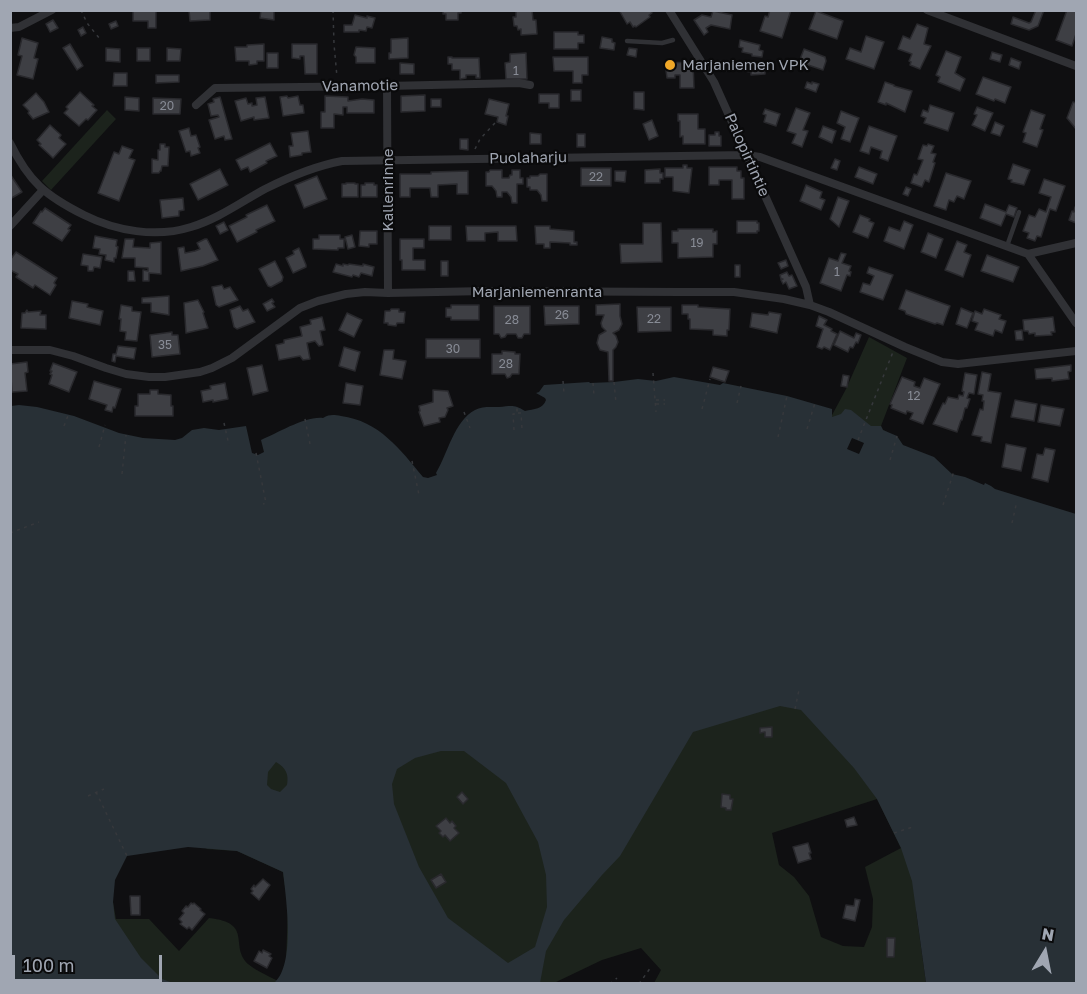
<!DOCTYPE html>
<html>
<head>
<meta charset="utf-8">
<style>
	body { margin:0 }
	#map { position:relative; width:1087px; height:994px; overflow:hidden; background:#0f0f11; font-family:"Golos Text",sans-serif }
	canvas { display:block }
	.frame { position:absolute; inset:0; border:12px solid #a0a6b2; pointer-events:none }
	.north { position:absolute; left:1015px; top:922px; width:60px; height:60px; -webkit-text-stroke:4px #0a0a0b; paint-order:stroke; rotate:10deg; font-size:16px; font-weight:700; line-height:24px; text-align:center; color:#a0a6b2 }
	.north::after { content:''; display:block; margin:auto; width:21px; height:27px; background:#a0a6b2; clip-path:polygon(50% 0,100% 100%,50% 72%,0 100%) }
	.scale { position:absolute; left:12px; top:955px; width:150px; height:27px; box-sizing:border-box; border:3px solid #a0a6b2; border-top:0; padding-left:8px; font-size:18px; line-height:21px; white-space:nowrap; color:#a0a6b2; -webkit-text-stroke:4px #0a0a0b; paint-order:stroke }
</style>
</head>
<body>
<div id="map">
<canvas width="1087" height="994"></canvas>
<div class="frame"></div>
<div class="north">N</div>
<div class="scale">100 m</div>
</div>
<script>
const ctx = document.querySelector('canvas').getContext('2d');
ctx.lineJoin = 'round';
function fill(path, color) { ctx.fillStyle = color; ctx.fill(path, 'evenodd'); }
function trace(path, color, width, dash) { ctx.strokeStyle = color; ctx.lineWidth = width; ctx.lineCap = dash ? 'butt' : 'round'; ctx.setLineDash(dash || []); ctx.stroke(path); }
function write(font, color, halo, rows, align = 'center') {
  ctx.font = font + ' "Golos Text",sans-serif'; ctx.lineWidth = 4.5; ctx.setLineDash([]); ctx.textBaseline = 'middle'; ctx.strokeStyle = halo; ctx.fillStyle = color; for (const [text, x, y, turn = 0] of rows) {
    ctx.save(); ctx.translate(x, y); ctx.rotate((+turn || 0) * Math.PI / 180); ctx.textAlign = isNaN(turn) ? turn : align; if (halo) ctx.strokeText(text, 0, 0); ctx.fillText(text, 0, 0); ctx.restore();
  }
}
const green = new Path2D(`
	M107 110 116 119 51 190 42 181Z
	M869 337 907 358 881 426 883 430 889 433 831 417 846 389Z
	M823 697 919 863 916 911 926 983H654L661 970 641 948 602 960 554 983H449L286 961 288 908 283 872 237 851 206 849 217 834 253 764 427 741 649 727ZM877 799 901 848 865 867 873 899 872 927 864 947 843 946 821 937 809 896 794 877 779 865 772 833Z
	M113 902 116 919H149L179 951 209 918C254 923 229 946 248 964 256 971 273 978 282 983L77 984Z`);
const water = new Path2D(`
	M674 377 720 385 723 383 787 396 832 409V417L841 414 845 409 851 410 871 426H881L883 430 897 436 903 445 934 457 952 474 965 477 984 485 985 483 991 486 995 489 1076 514V983H926L912 881 901 848 877 799 854 768 801 710 780 706 693 732 620 856 602 875 564 920 546 951 540 983H274C296 965 286 898 283 872L237 851 188 847 127 856 115 880 113 902 115 919 141 958 162 979 173 983 11 984V406L19 405 37 407 74 416 119 433 143 438 175 440 182 438 192 430 204 428 219 430 246 426 252 453 258 455 264 452 261 440C278 433 305 416 323 418 330 414 334 415 341 416 379 421 400 449 423 477L428 478 437 475 436 473C448 453 454 421 475 410 482 406 491 407 499 407 511 406 514 404 525 411 534 409 543 409 546 400L545 398 536 393 539 392 544 385 589 382 590 383 614 382 638 379 656 381ZM441 751H464L506 783 538 842 546 875 547 907 535 947 508 963 448 918 419 867 394 804 392 784 397 769 415 758ZM276 762C286 768 289 774 287 785L280 792 271 789 267 785 268 772Z`);
const pier = new Path2D(`
	M852 438 864 443 859 454 847 449Z`);
const building = new Path2D(`
	M133 10H156V28H148V21H133Z
	M189 10H210V20L190 21Z
	M261 10H274V20L260 18Z
	M443 10H461V13H458V20H446V14H443Z
	M516 10H532L533 20H536L537 34 521 35V29L518 30 517 26H514L513 17H516Z
	M619 10H650L652 13 649 15 650 17 636 27 635 26 633 27 630 22 627 24Z
	M770 10H791L782 38 760 31 765 16 768 17Z
	M1036 10H1044L1038 26 1029 30 1011 24 1013 17 1029 23 1031 22Z
	M1067 10 1076 11V34L1072 46 1056 40Z
	M713 11 732 15 730 29 711 25 706 28 708 32 704 35 694 20 702 15 711 17Z
	M816 11 843 21 837 39 809 29Z
	M355 15 367 18V16L375 18 372 28 367 27 366 31 359 30V32H344V25H352Z
	M53 20 58 28 50 32 46 24Z
	M116 21 118 26 111 29 109 24Z
	M917 24 928 28 924 44 931 46 920 69 910 65 911 62 909 61 912 54 898 49 903 36 910 39Z
	M83 27 86 33 81 36 78 30Z
	M554 32H578V35H584V43H578V49H554Z
	M866 36 884 42 874 69 846 59 850 48 861 52Z
	M602 37 612 39V42L615 43 614 50 600 48Z
	M22 38 38 43 34 58 38 59 33 79 17 75 22 56 18 55Z
	M408 38V58L389 59V53H391V39Z
	M740 40 760 45 759 50 763 51 762 57 752 56V54L742 52 743 48 739 47Z
	M70 44 83 66 77 70 63 48Z
	M264 44V61H257V64L249 65V61H236L235 47H247V45Z
	M292 44H317V74H305L304 56H300V59L292 58Z
	M356 47 375 48V63H356V57L354 55Z
	M106 48 120 49V62L106 61Z
	M137 48H150V61H137Z
	M167 48 181 49 180 61H167Z
	M629 48 637 49 636 57 627 55Z
	M804 49 825 57 826 61 823 70 799 62Z
	M946 51 961 57 955 73 965 79 960 91 938 82 940 77 936 75Z
	M992 52 1002 55 1000 62 990 59Z
	M267 53H278V68H267Z
	M526 53 527 79H506L505 63 510 62V54Z
	M448 57H452V58H479L480 78H476V75H466V78L460 79V70H452V64H448Z
	M553 57H588V75H582V83H573V71H554Z
	M1011 58 1021 62 1019 69 1009 65Z
	M718 61H733V71L718 70Z
	M760 61 770 63V70H765V74L751 75V72L744 71V64L760 63Z
	M693 62 694 88H680V75H675V78H667L665 63Z
	M400 63 414 64V74H400Z
	M114 73H127V86H113Z
	M156 75H179V82L156 83Z
	M983 77 1011 87 1005 103 995 99 994 101 976 94Z
	M807 82 812 84V82L819 84 816 92 805 88Z
	M885 82 894 85V86L912 91 905 112 886 103V105L878 102Z
	M571 90H581V101H571Z
	M80 92 94 105 92 106 97 110 88 120 86 119 79 126 64 113 68 109 66 107Z
	M634 92H644V110L634 109Z
	M36 93 44 102 49 112 33 119 28 113 29 111 23 105Z
	M539 94H559V108H549V103H539Z
	M425 95V111L401 112V96Z
	M287 96 288 98 298 96 300 105H303L304 113 283 116 280 97Z
	M325 96 348 97V101L362 99 374 100V113H347V107H343V115L334 114V128H321V112H325Z
	M125 97 139 98V111L125 110Z
	M220 97 232 139 225 140 224 136 215 139 209 120 219 117 218 115 211 116 208 104 214 102 213 99Z
	M265 97 269 118 254 120V117L241 121 235 101 246 98 248 104 252 103V106L257 105 256 98Z
	M153 98 181 99 180 114H153Z
	M431 99H441V107H431Z
	M489 99 509 104 506 116H508L506 125 497 122 498 117 485 114Z
	M1073 102 1076 103V129L1067 118Z
	M930 105 954 113 948 131 924 123 926 118 921 116 923 110 928 112Z
	M977 107 993 113 985 131 972 125 977 115 974 114Z
	M796 108 810 113 803 130 808 131 802 147 792 143 796 134 787 131Z
	M765 109 780 114 776 126 764 122 766 115 763 114Z
	M1031 110 1045 115 1040 129 1043 130 1037 147 1023 142 1026 133 1023 132Z
	M841 111 859 118 850 142 841 139 845 127 837 123Z
	M678 114H698V129H705V144H683V136L680 137V121H678Z
	M652 120 658 136 649 140 643 124Z
	M995 122 1004 126 1000 136 991 133Z
	M50 125 61 135 59 138 66 144 53 158 39 145 41 144 37 140Z
	M823 126 836 131 832 143 819 137Z
	M869 126 897 136 888 161 880 158 882 151 871 147 869 154 860 151Z
	M189 128 191 136 196 135 200 147 198 148 200 153 191 156 190 151 186 152 179 131Z
	M308 131 311 152 302 153V155L290 157 289 146H293L291 133Z
	M715 132H719V136H721V146H709V135H715Z
	M530 133 541 134V144H530Z
	M577 134H585V147H577Z
	M460 139H468V150L460 149Z
	M270 143 277 156 266 161 267 163 250 172 248 167 241 170 236 160Z
	M160 144H165V147H169L168 166H162L161 171H160L159 173H152V159L158 160V150H160Z
	M928 144 934 146 931 153 936 154 933 162 935 163 929 182 925 180 922 187 911 183 914 174 917 175 923 160 918 159 923 145 927 146Z
	M122 146 133 150 129 158 135 160 119 201 98 193 114 152 119 154Z
	M835 159 840 161 837 170 831 168Z
	M1013 164 1030 170 1024 185 1011 182 1012 180 1008 179Z
	M683 165H687V168H692L689 193 673 191V177H665V168H683Z
	M709 167H737V171H741V178H744V199H732V180H719V185H709Z
	M859 167 877 174 873 184 855 177Z
	M581 168H611V186H581Z
	M220 169 228 185 198 200 190 184Z
	M660 169V173H663V179H660V183H645V170Z
	M490 170H502V178H509L510 175H512V170H520V178H523V184H517V203H512L511 197 507 192H502V197H497L496 191 492 186H486V172H489Z
	M468 171V194H457V184L438 185V197H431L430 188H410V197H400V174H431V172Z
	M615 171H626L625 182 615 181Z
	M946 173 971 181 964 199 957 196 954 202 949 200 946 210 934 206Z
	M10 174 22 192 10 199Z
	M540 174H547V201H542L541 195 537 190H530V187H527V178H530V176H538Z
	M317 176 327 199 304 208 295 185Z
	M1044 179 1065 186 1056 211 1050 209 1041 237 1037 236 1035 241 1027 238 1029 233 1023 231 1029 215 1035 217 1039 209 1046 212 1051 197 1039 193Z
	M346 183H355V184H358V197H342V184H346Z
	M365 183H374V185H377V197H361V185H365Z
	M806 185 822 192 820 198 825 200 821 210 800 201Z
	M906 187 911 189 908 196 903 194Z
	M838 197 849 201 839 227 830 219Z
	M183 198 184 210 179 211V216L162 218 160 200Z
	M985 204 1006 212 1009 205 1017 208 1014 217 1006 214 1001 226 980 218Z
	M267 205 275 221 256 230 257 232 237 242 229 226 247 217 246 215Z
	M1075 207 1076 208V223L1069 220 1072 211 1074 212Z
	M45 208 71 225 68 229 70 230 62 241 33 223 41 211 42 212Z
	M860 215 870 219 869 221 874 223 868 238 853 232Z
	M737 221H757V223H759V231H757V233H737Z
	M904 221 913 225 904 249 884 241 889 227 900 231Z
	M224 222 228 230 220 234 216 226Z
	M643 223H661L662 262 621 263 620 244H643Z
	M429 226H451V240H429Z
	M466 226H516L517 241H498V232L485 233V241H467Z
	M535 226H550V229L574 231V242H577V245H570V243L550 242V248H544V244H536Z
	M678 229H713V232L717 231V244H713V257L678 258V243H672V231H678Z
	M360 231H377V244H369V247L359 246Z
	M928 233 943 239 936 258 921 252Z
	M319 235H340V239H344V248H338V250L313 249V239H319Z
	M352 235 355 247 348 249 345 237Z
	M95 236 117 240 116 246 118 247 116 258H114V262L105 260 106 255 99 254 100 249 93 248Z
	M125 239H134L133 247 150 248V243L161 242V274L149 273V281H143V270L148 271V268L135 267V258H122Z
	M205 239H207L218 260 203 266 181 271 178 248 184 247 185 253 195 251 200 249 197 243Z
	M400 239H424V248H413V260H425V270H402V260H400Z
	M957 241 967 245 964 252 971 255 963 277 945 270Z
	M299 248 306 265V267L293 273 286 258 294 254 293 251Z
	M16 252 57 278 54 283 56 285 50 295 35 285 33 288 16 277 18 274 10 270V260Z
	M841 253 846 254 842 263 851 266 849 271 851 272 850 276 847 275 841 291 820 283 829 258 838 261Z
	M83 254 102 257 100 268 94 267 93 271H88V266L81 265Z
	M987 255 1019 267 1013 282 981 271Z
	M786 260 788 266 781 269 778 263Z
	M275 261 283 277 282 281 271 287 268 286 259 269Z
	M441 261H448V276H441Z
	M336 264 343 266V264L348 265 349 264 363 266V264L374 267 372 276 361 273 359 277 353 275 352 277 333 272Z
	M735 265H740V277H735Z
	M869 267 893 275 883 300 860 292 863 283 870 285 874 276 867 273Z
	M128 271H134L135 281H128Z
	M787 272 789 276 792 275 797 286 789 289 786 282 783 284 781 280 783 279H781L780 275Z
	M222 285 224 289 230 287 238 300 219 307 216 305 212 287Z
	M906 290 950 306 943 325 937 323 935 324 906 314 905 311 899 309Z
	M169 296V315L151 312V303H142V298Z
	M272 299 274 302 272 303 275 307 267 311 263 304Z
	M198 300 204 312 203 313 208 328 186 333 184 303Z
	M72 301 88 304 87 307 103 311 100 325 69 318Z
	M620 304V316L622 324 619 330 613 333 616 336 618 342 616 347 613 350V381H609L608 352 600 350 597 343 599 335 606 331 602 327 601 323 604 315H596V305Z
	M121 305 132 307V311L141 312 137 341 125 340 126 332 120 331 121 319H119Z
	M451 305H479V320H451V317H446V308H451Z
	M682 305H698V307L730 309 729 330H727V336L713 335V330L690 329V319H688V314H682Z
	M240 306 243 311 248 309 255 322 237 329 234 327 230 310Z
	M494 306H530V334H524L522 338H518L516 334H507L505 337 501 338 499 334H494Z
	M544 306H579V324L545 325Z
	M637 307H671V331L638 332Z
	M961 308 973 313 967 328 956 324Z
	M391 309H399V312H405L404 323H397L396 326 388 325V323H384L385 311H390Z
	M984 309 1001 315 999 319 1006 321 1002 333 995 330 993 336 975 330 978 323 972 321 975 311 982 314Z
	M27 310 28 312 41 311 40 315H46V329L21 328 22 313H25Z
	M769 312 781 314 777 333 750 327 752 313 768 315Z
	M347 313 362 320 354 337 339 330Z
	M819 316 827 320 824 325 832 329 831 331 837 334 830 350 824 347 822 349 817 347 823 329 816 326Z
	M322 317 325 330 320 331 323 345 319 346 315 341 307 343 310 359 303 360 300 356 279 360 276 345 284 343V340L302 336 300 327 311 324 310 320Z
	M1053 317 1055 332H1051L1052 335 1035 336V333L1029 334 1028 331H1024L1023 320Z
	M1022 330 1023 340H1016L1015 331Z
	M840 331 854 338 856 333 861 335 858 343 856 342 853 348 850 347 848 352 834 345Z
	M172 332V335H178L180 354 152 357 150 335Z
	M426 339H480V358H426Z
	M118 346 136 348 134 359 116 356 115 362 112 361 113 354H116Z
	M344 347 360 352 355 371 339 366Z
	M384 350H394L393 359 406 361 402 379 380 375Z
	M502 351 515 352V354H520L519 374H512L510 377 507 378 505 374H492V354H502Z
	M27 362 28 372 25 373 27 391 12 392 10 364Z
	M53 363 77 372 69 392 49 384 52 375 50 374 52 371H50Z
	M262 365 268 391 253 395 247 368Z
	M1071 365V371L1068 372 1069 379 1052 381V378L1036 379 1035 369Z
	M713 367 729 371 725 382 710 377Z
	M982 372 991 374 988 391 1001 393 991 443 981 441 982 437 972 435 980 409 983 410 984 401H982L983 395 978 394Z
	M965 373 977 375 974 394 969 393 967 398 970 399 967 408H965L962 420H961L957 432 933 424 943 403 945 404 948 397 958 399 959 395 963 396 964 392 962 391Z
	M843 375 849 376 847 387 841 386Z
	M902 377 915 382 914 386 920 388 924 378 940 384 923 424 910 419 913 413 907 411 906 414 891 408 892 405 890 404Z
	M94 381 121 389 115 408 113 407 112 412 105 410 107 405 89 399Z
	M225 383 228 399 213 402V400L203 402 201 391 211 389 210 386Z
	M346 383 363 386 360 405 343 403Z
	M150 390H158V394L171 395V406H173V416H135V406H138V394H150Z
	M433 390 448 391 453 406 447 408 448 410 445 417 439 418 440 422 424 426 419 412 420 411 419 406 433 402Z
	M1015 400 1037 404 1034 421 1011 417Z
	M1041 405 1064 409 1060 426 1038 422Z
	M1006 444 1026 448 1021 471 1002 467Z
	M1045 448 1055 450 1048 482 1032 478 1037 454 1043 455Z
	M772 727V737H765V732L760 733V728Z
	M462 792 468 799 463 804 457 797Z
	M722 794 730 795V799H733L731 810H726V808L721 807Z
	M854 817 857 825 847 827 845 820Z
	M446 818 450 823 452 821 456 826 454 828 459 833 450 841 445 835 443 837 439 833 441 831 436 826Z
	M808 843 811 853H809L811 859 798 863 793 847Z
	M441 874 446 882 436 888 431 880Z
	M263 879 270 885 259 900 251 893 253 891 251 889 254 885 255 887Z
	M130 896H140V915H131Z
	M855 899 860 900 855 921 843 918 846 905 854 906Z
	M191 903 193 904 194 903 201 909 200 910 205 914 192 930 189 927 187 929 180 924 182 922 179 919 184 913 182 911 186 906 188 907Z
	M887 938H895L894 957H887Z
	M263 950 271 954 269 956 272 958 267 968 254 961 259 951 262 953Z`);
const path = new Path2D(`
	M81 10 87 23 100 39
	M333 10 334 44 337 77
	M475 149 480 139 495 123
	M653 373 656 412
	M563 381 564 393
	M614 382 616 403
	M593 383 594 395
	M656 400H665
	M737 403 741 386
	M656 404H665
	M702 409 710 379
	M464 412 470 428
	M518 413H521L522 429
	M305 419 310 444
	M224 423 229 445
	M64 426 69 413
	M807 429 815 403
	M514 430 513 414H517V405
	M778 437 787 396
	M858 440 893 352
	M99 447 105 425
	M256 453 266 503 263 504
	M890 460 897 436
	M412 461 419 495
	M122 474 126 435
	M943 505 954 471
	M1012 523 1017 501
	M10 533 39 522
	M795 709 799 690
	M96 792 127 856
	M88 796 104 789
	M894 833 913 827
	M610 984 617 978
	M639 984 651 967`);
const lane = new Path2D(`
	M627 41 662 43 673 40
	M1007 246 1019 212`);
const street = new Path2D(`
	M669 10 714 82 806 287 810 305
	M927 10 1076 66
	M10 28 19 27 52 10
	M387 86 388 293
	M196 105 215 88 387 86 519 83 530 85
	M10 143C29 182 46 196 84 215 116 231 156 238 191 227 218 219 241 202 265 189 289 177 315 166 342 161L747 155 760 157 1028 254 1076 243
	M10 226 43 190
	M1028 254 1076 323
	M10 350H50L73 356 106 368 126 374 149 377H165L200 372 212 368 232 358 300 308 318 301 346 294 365 292 388 293 486 291 680 292H734L784 299 810 305 829 312 905 347 942 362 958 364 1076 351`);
const markers = [
	[670,65,6,"#f0a828"]
];
const numberNames = [
	["1",516,71],
	["20",167,106],
	["22",596,177],
	["19",697,243],
	["1",837,272],
	["26",562,315],
	["22",654,319],
	["28",512,320],
	["35",165,345],
	["30",453,349],
	["28",506,364],
	["12",914,396]
];
const poiNames = [
	["Marjaniemen VPK",682,65]
];
const streetNames = [
	["Vanamotie",360,86,-1],
	["Palopirtintie",747,155,66],
	["Puolaharju",528,158,-1],
	["Kallenrinne",388,190,-90],
	["Marjaniemenranta",537,292]
];
fill(green, '#1c231c');
fill(water, '#283036');
fill(pier, '#0f0f11');
fill(building, '#3e3f44');
trace(building, '#29292d', 1.5);
trace(path, '#36383c', 1.5, [3, 4.5]);
trace(lane, '#303135', 4.5);
trace(street, '#303135', 8);
for (const [x, y, r, color] of markers) { const dot = new Path2D(); dot.arc(x, y, r, 0, 2 * Math.PI); ctx.fillStyle = color; ctx.fill(dot); trace(dot, '#0a0a0b', 2); }
write('12px', '#888c96', null, numberNames);
write('15px', '#a0a6b2', '#0a0a0b', poiNames, 'left');
write('15px', '#a0a6b2', '#0a0a0b', streetNames);
</script>
</body>
</html>
